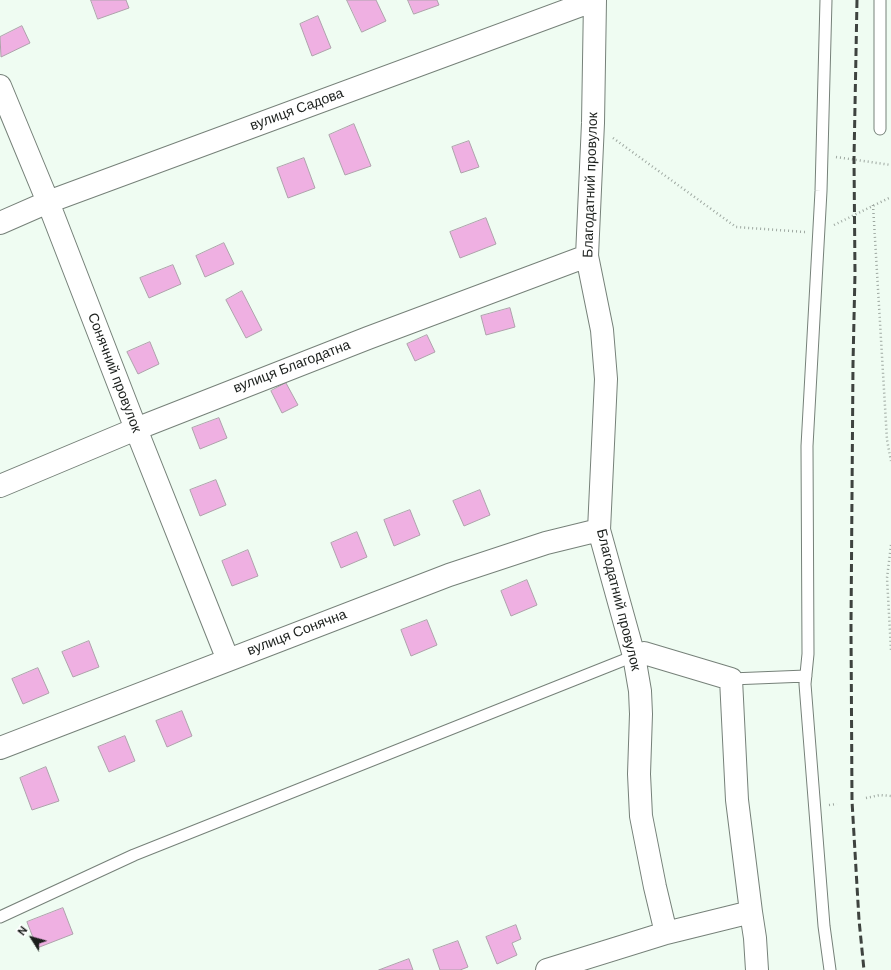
<!DOCTYPE html>
<html>
<head>
<meta charset="utf-8">
<style>
	body { margin:0 }
	#map { position:relative; width:891px; height:970px; overflow:hidden; background:#effcf2; font-family:"DM Sans",sans-serif }
	canvas { display:block }
	.north { position:absolute; left:12px; top:918px; width:40px; height:40px; -webkit-text-stroke:3px #fff; paint-order:stroke; rotate:307deg; font-size:11px; font-weight:700; line-height:16px; text-align:center; color:#1b1f1c }
	.north::after { content:''; display:block; margin:auto; width:14px; height:18px; background:#1b1f1c; clip-path:polygon(50% 0,100% 100%,50% 72%,0 100%) }
</style>
</head>
<body>
<div id="map">
<canvas width="891" height="970"></canvas>
<div class="north">N</div>
</div>
<script>
const ctx = document.querySelector('canvas').getContext('2d');
ctx.lineJoin = 'round';
function fill(path, color) { ctx.fillStyle = color; ctx.fill(path, 'evenodd'); }
function trace(path, color, width, dash) { ctx.strokeStyle = color; ctx.lineWidth = width; ctx.lineCap = dash ? 'butt' : 'round'; ctx.setLineDash(dash || []); ctx.stroke(path); }
function write(font, color, halo, rows, align = 'center') {
  ctx.font = font + ' "DM Sans",sans-serif'; ctx.lineWidth = 3.5; ctx.setLineDash([]); ctx.textBaseline = 'middle'; ctx.strokeStyle = halo; ctx.fillStyle = color; for (const [text, x, y, turn = 0] of rows) {
    ctx.save(); ctx.translate(x, y); ctx.rotate((+turn || 0) * Math.PI / 180); ctx.textAlign = isNaN(turn) ? turn : align; if (halo) ctx.strokeText(text, 0, 0); ctx.fillText(text, 0, 0); ctx.restore();
  }
}
const building = new Path2D(`
	M91 0H126L129 8 98 19Z
	M347 0H376L386 21 362 32Z
	M408 0H437L439 5 414 14Z
	M318 16 331 48 312 56 300 24Z
	M22 26 30 43 1 57 0 37Z
	M354 124 371 166 345 175 329 135Z
	M469 141 479 167 461 173 452 147Z
	M304 158 315 188 288 198 277 168Z
	M486 218 496 244 460 258 450 232Z
	M224 243 234 264 205 277 196 256Z
	M173 265 181 284 149 298 140 278Z
	M242 291 262 330 246 338 226 300Z
	M510 308 515 327 486 335 481 316Z
	M427 335 435 352 415 361 407 344Z
	M150 342 159 364 138 374 127 352Z
	M286 383 298 405 282 413 271 391Z
	M219 418 227 438 200 449 192 428Z
	M216 480 226 505 200 516 190 490Z
	M480 490 490 515 464 526 453 501Z
	M410 510 420 535 394 546 384 520Z
	M357 532 367 557 341 568 331 543Z
	M248 550 258 576 232 586 222 561Z
	M527 580 537 605 511 616 501 591Z
	M427 620 437 645 411 656 401 630Z
	M89 641 99 667 73 677 62 652Z
	M38 668 49 693 23 704 12 679Z
	M182 711 192 736 167 747 156 721Z
	M125 736 135 761 109 772 98 747Z
	M46 767 59 801 32 810 20 778Z
	M63 908 73 934 37 948 27 922Z
	M516 925 521 939 512 943 517 955 497 964 486 937Z
	M458 941 468 967 460 970H440L433 950Z
	M409 959 413 970H379Z`);
const path = new Path2D(`
	M613 138 736 227 805 232
	M836 157 891 165
	M873 205 887 440 891 461
	M834 225 891 197
	M891 545 887 578 891 650
	M866 798 880 795 891 796
	M829 805 837 804`);
const service = new Path2D(`
	M826 0 821 191 807 446 808 654 805 684 824 926 830 970
	M880 0V129
	M731 679 806 676
	M0 917 134 855 634 656`);
const minor = new Path2D(`
	M595 0 593 123 587 256 602 330 606 379 599 530 634 656 640 691 641 714 639 774 641 816 655 887 666 933 751 912 755 938 757 970
	M0 86 48 202 136 429 228 660
	M0 223 48 202 595 0
	M0 486 136 429 368 338 587 256
	M634 656 644 653 731 679 737 800 751 912
	M0 748 449 575 546 543 599 530
	M547 970 666 933`);
const rail = new Path2D(`
	M857 0 854 159 855 273 853 364 851 626 852 801 859 920 864 970`);
const streetNames = [
	["вулиця Садова",297,110,-20],
	["Благодатний провулок",591,185,-88],
	["вулиця Благодатна",292,367,-21],
	["Сонячний провулок",114,373,69],
	["Благодатний провулок",618,600,76],
	["вулиця Сонячна",297,633,-21]
];
fill(building, '#efb0e2');
trace(building, '#aea2ab', 1);
trace(service, '#768179', 13);
trace(minor, '#768179', 24);
trace(path, '#9ea8a1', 2.5, [1, 3]);
trace(service, '#fff', 11);
trace(minor, '#fff', 22);
trace(rail, '#3e433f', 3, [8, 4]);
write('14px', '#1b1f1c', '#fff', streetNames);
</script>
</body>
</html>
